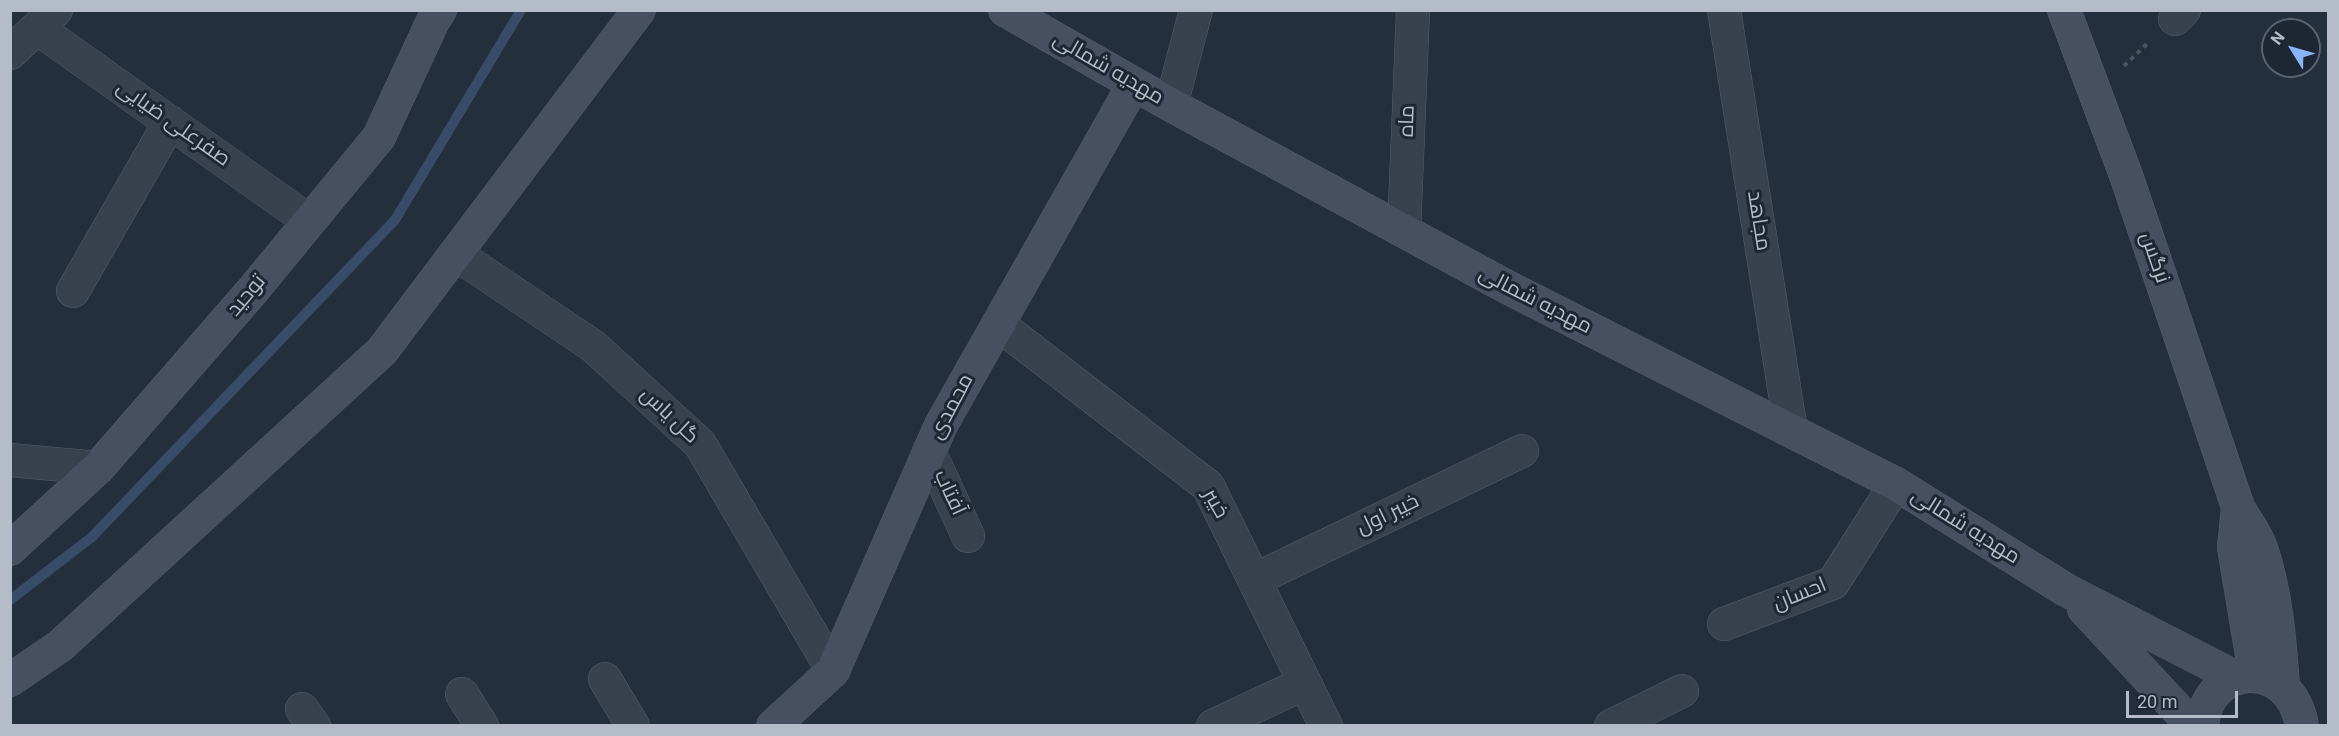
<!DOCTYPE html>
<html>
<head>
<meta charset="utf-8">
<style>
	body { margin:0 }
	#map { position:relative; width:2339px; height:736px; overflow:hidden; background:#242f3e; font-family:Roboto,sans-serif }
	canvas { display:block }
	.frame { position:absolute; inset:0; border:12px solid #b4bcc9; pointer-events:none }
	.north { position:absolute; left:2261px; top:18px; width:60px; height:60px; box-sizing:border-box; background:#1d2633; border:2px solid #59626f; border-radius:50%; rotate:307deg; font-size:16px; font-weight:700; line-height:24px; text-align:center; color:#b4bcc9 }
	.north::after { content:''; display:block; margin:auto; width:21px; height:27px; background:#8ab4f8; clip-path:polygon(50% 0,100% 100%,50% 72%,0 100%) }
	.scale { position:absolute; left:2126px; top:691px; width:112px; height:27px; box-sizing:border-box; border:3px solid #b4bcc9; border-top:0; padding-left:8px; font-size:18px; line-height:21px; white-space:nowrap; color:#b4bcc9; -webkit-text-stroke:4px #1d2633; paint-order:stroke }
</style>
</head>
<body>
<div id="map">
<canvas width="2339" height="736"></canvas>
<div class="frame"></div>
<div class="north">N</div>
<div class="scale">20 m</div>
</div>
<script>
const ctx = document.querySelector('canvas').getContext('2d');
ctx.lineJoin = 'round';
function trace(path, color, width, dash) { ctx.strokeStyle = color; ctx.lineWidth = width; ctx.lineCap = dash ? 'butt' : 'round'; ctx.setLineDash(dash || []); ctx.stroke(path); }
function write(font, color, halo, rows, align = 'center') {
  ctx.font = font + ' Roboto,Cairo,sans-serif'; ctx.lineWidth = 6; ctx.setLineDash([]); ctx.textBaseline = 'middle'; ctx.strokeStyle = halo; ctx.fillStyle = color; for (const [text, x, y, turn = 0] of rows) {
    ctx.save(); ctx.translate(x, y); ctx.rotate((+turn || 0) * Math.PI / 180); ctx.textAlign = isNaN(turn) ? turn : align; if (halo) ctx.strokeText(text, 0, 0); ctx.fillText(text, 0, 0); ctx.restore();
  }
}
const stream = new Path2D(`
	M10 600 92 537 395 220 521 10`);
const path = new Path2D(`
	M2124 66 2149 42`);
const street = new Path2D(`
	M1724 10 1791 431
	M2175 19 2184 10
	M37 28 309 221
	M10 53 56 10
	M1171 105 1196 10
	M1404 231 1413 10
	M456 254 593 346 700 444 833 671
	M73 291 170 122
	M998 324 1208 486 1326 726
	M929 451 968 536
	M10 460 98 468
	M1254 580 1522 451
	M1724 624 1833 583 1896 484
	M605 679 633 726
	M462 694 482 726
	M302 709 314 726
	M1213 726 1305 683
	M1611 726 1682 691`);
const secondary = new Path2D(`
	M1005 10 1171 105 1509 288 1896 484 2066 590 2237 678
	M2064 10 2127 178 2238 507C2245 520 2256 534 2261 548 2276 592 2280 641 2283 687
	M2238 507 2234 548 2253 661V675
	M10 549 98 468 253 290 379 137 433 21 440 10
	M2084 609 2193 726
	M10 680 60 646 382 351 639 10
	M773 726 833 671 941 425 1134 84
	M2202 726C2207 662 2291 657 2302 726`);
const streetNames = [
	["مهدیه شمالی",1108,69,30],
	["ماه",1408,121,-88],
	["صفرعلی ضیایی",173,124,35],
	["مجاهد",1758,221,81],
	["نرگس",2154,258,71],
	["توحید",247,296,-50],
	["مهدیه شمالی",1535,301,27],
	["محمدی",952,407,-62],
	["گل یاس",669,416,43],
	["آفتاب",949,493,65],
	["خیبر",1215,504,61],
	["خیبر اول",1388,515,-26],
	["مهدیه شمالی",1965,527,32],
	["احسان",1800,595,-22]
];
trace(stream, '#394c67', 10);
trace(street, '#565f6c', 34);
trace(secondary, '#565f6c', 34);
trace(path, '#44595c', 4, [4.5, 4.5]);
trace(street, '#38414e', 33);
trace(secondary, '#465061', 33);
write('21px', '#b4bcc9', '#1d2633', streetNames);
</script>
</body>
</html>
